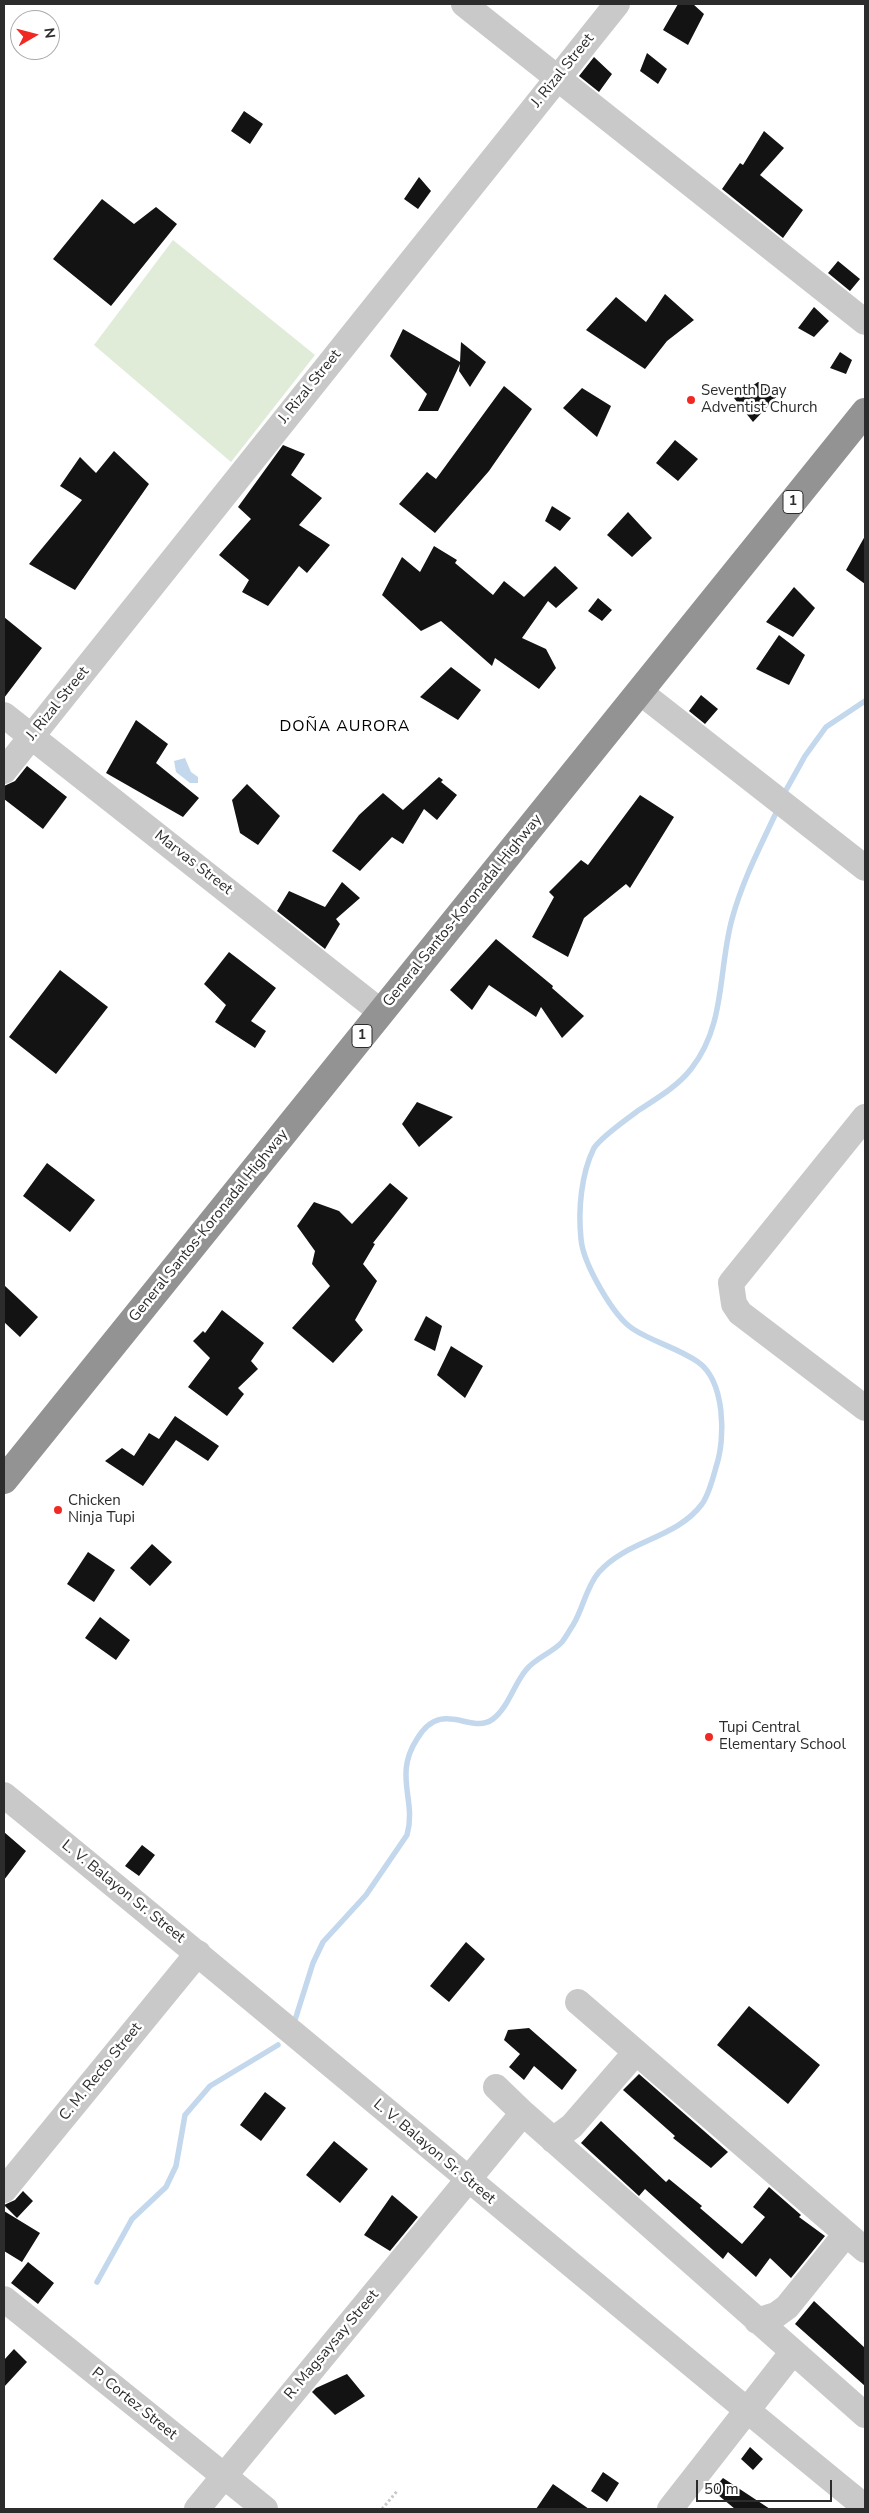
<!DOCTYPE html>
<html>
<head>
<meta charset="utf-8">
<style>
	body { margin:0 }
	#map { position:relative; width:869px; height:2513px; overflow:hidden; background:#fff; font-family:"Nunito Sans",sans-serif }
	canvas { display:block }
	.frame { position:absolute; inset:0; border:5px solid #2c2c2c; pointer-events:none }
	.north { position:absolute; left:10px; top:10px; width:50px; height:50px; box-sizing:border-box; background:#fff; border:1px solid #ababab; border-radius:50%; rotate:82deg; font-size:14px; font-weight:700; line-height:20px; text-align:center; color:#2c2c2c }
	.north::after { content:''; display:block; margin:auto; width:18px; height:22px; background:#f02922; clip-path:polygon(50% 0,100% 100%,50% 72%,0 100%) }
	.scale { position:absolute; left:696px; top:2480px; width:136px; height:22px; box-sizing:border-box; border:2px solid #2c2c2c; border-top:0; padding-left:6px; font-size:15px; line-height:18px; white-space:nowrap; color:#2c2c2c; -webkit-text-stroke:4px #fff; paint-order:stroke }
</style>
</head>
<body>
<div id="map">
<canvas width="869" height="2513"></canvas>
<div class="frame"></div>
<div class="north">N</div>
<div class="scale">50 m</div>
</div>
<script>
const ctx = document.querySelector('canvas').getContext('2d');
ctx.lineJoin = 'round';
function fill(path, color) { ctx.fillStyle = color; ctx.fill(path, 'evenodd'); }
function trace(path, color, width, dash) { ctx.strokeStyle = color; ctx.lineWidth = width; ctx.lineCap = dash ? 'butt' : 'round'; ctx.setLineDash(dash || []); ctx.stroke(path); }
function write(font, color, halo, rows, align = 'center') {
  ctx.font = font + ' "Nunito Sans",sans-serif'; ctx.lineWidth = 5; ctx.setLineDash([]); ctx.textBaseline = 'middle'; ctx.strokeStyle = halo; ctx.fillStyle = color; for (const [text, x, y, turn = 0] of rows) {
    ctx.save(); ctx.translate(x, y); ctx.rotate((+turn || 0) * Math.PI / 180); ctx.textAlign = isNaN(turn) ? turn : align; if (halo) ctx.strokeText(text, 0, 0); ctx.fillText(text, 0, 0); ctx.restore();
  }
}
const green = new Path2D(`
	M173 240 315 355 231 462 94 345Z`);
const water = new Path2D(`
	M185 758 191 772 198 777V783H190L176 772 174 761Z`);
const stream = new Path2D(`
	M785 792 805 756 826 727 865 701
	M295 2020 313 1963 323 1942 366 1895 407 1835C417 1800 393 1776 417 1739 442 1697 471 1736 493 1719 508 1708 514 1684 526 1670 535 1658 552 1653 562 1642 566 1637 569 1631 573 1625 583 1609 586 1587 599 1572 627 1540 676 1539 702 1504 709 1494 713 1478 716 1467 726 1438 725 1381 698 1362 678 1348 653 1342 633 1329 613 1316 583 1263 581 1239 578 1210 581 1174 594 1148 601 1137 628 1118 639 1110 656 1099 678 1086 691 1069 726 1025 718 970 732 919 742 882 759 849 775 815
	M97 2282 132 2219 166 2187 176 2166 185 2115 210 2086 278 2045`);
const building = new Path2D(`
	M678 4H693L704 14 688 45 663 30Z
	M647 53 667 69 658 84 640 71Z
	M594 57 612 74 599 92 579 76Z
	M244 111 263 124 250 144 231 131Z
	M764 131 784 148 760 175 803 210 783 238 722 189 740 163 743 165Z
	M419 177 431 191 418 209 404 199Z
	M102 199 134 224 156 207 177 224 111 306 53 259Z
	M838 261 860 279 850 291 828 273Z
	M665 294 694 320 667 341 645 369 586 330 616 297 646 322Z
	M814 307 829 321 814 337 798 328Z
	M403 329 460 362 461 342 486 362 470 387 459 371 460 364 438 411H418L427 394 390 356Z
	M840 352 852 360 846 374 830 368Z
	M758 382 781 392 753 422 734 398Z
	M504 386 532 409 489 471 435 533 399 504 427 472 436 479Z
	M582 388 611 406 597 437 563 408Z
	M675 440 698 459 678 481 656 463Z
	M283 445 305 454 291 475 322 498 299 525 330 545 307 573 299 566 268 606 242 592 249 580 219 555 251 519 238 507Z
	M114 451 149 484 75 590 29 564 82 500 60 486 80 457 96 473Z
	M552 506 571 518 560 531 545 521Z
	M628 512 652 538 632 557 607 535Z
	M865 536V584L846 570Z
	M434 546 457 560 455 563 493 595 504 581 524 597 555 566 578 588 556 608 548 601 522 638 546 649 556 668 539 689 495 658 492 666 441 621 421 631 382 595 402 557 420 572Z
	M794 587 815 608 793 637 766 622Z
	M598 598 612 610 602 621 588 611Z
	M4 617 42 648 4 698Z
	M779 635 805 655 789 685 756 669Z
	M451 667 481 690 458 720 420 697Z
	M701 695 718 709 705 724 689 711Z
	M136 720 168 744 156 763 199 798 183 817 106 773Z
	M27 766 67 797 43 829 4 799V786L15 781Z
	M439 777 443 780 441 782 457 795 437 820 424 809 403 844 392 837 360 871 332 851 359 815 383 793 403 810Z
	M247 784 280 816 258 845 240 833 232 800Z
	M640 795 674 817 630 888 626 884 584 918 568 957 532 937 554 897 549 892 581 860 588 865Z
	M342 882 360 898 336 919 340 924 325 949 277 911 289 891 325 907Z
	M496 939 553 986 552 988 584 1016 562 1038 541 1007 536 1017 489 985 472 1010 450 990Z
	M229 952 276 988 251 1021 266 1031 255 1048 215 1022 226 1005 204 984Z
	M60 970 108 1007 56 1074 9 1037Z
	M417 1102 453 1117 419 1147 402 1124Z
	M47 1163 95 1200 70 1232 23 1196Z
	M390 1183 408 1198 373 1243 375 1244 363 1264 377 1281 355 1320 363 1330 333 1363 292 1328 330 1286 312 1264 315 1251 297 1226 314 1202 339 1211 352 1224Z
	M4 1285 38 1317 20 1337 4 1322Z
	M222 1310 264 1343 251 1361 258 1369 238 1388 244 1394 227 1416 188 1387 210 1358 193 1341 203 1331 205 1333Z
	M426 1316 442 1326 435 1351 414 1340Z
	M451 1346 483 1366 465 1398 437 1375Z
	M175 1416 219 1446 208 1461 176 1440 143 1486 105 1461 122 1448 134 1456 149 1433 159 1439Z
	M152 1544 172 1562 150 1586 130 1568Z
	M88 1552 115 1570 94 1602 67 1584Z
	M100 1617 130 1640 116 1660 85 1638Z
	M4 1832 26 1851 4 1880Z
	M142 1845 155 1855 139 1876 125 1866Z
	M466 1942 485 1959 449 2002 430 1986Z
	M749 2006 820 2065 788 2104 717 2045Z
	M529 2028 577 2070 562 2090 534 2066 524 2080 509 2067 520 2054 504 2040 508 2030Z
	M639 2074 728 2152 711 2168 673 2138 675 2136 623 2090Z
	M265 2092 286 2108 261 2141 240 2125Z
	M601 2121 666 2182 669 2179 702 2206 700 2208 742 2244 765 2217 753 2207 769 2187 801 2215 799 2217 825 2236 791 2278 770 2258 756 2277 728 2252 723 2259 645 2189 639 2196 581 2143Z
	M334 2141 368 2169 340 2203 306 2175Z
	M23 2191 33 2201 17 2218 4 2205 15 2200Z
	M392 2195 418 2217 390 2251 364 2235Z
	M4 2211 40 2233 22 2262 4 2251Z
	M28 2262 54 2283 38 2304 11 2283Z
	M814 2301 865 2348V2386L795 2324Z
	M14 2349 27 2362 4 2387V2360Z
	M347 2374 365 2396 335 2415 312 2392 316 2388Z
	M750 2447 763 2459 753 2470 741 2459Z
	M603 2472 619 2483 607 2502 591 2491Z
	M723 2478 770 2509H735L712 2490Z
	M553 2484 589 2509H536Z`);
const path = new Path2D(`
	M382 2509 398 2490`);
const minor = new Path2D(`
	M464 4 865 322
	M640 692 865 868
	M4 715 381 1012
	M4 771 617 4
	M865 1117 731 1283 734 1304 740 1313 865 1408
	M4 1795C293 2030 577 2272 865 2507
	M578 2002 865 2250
	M496 2087 523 2113
	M553 2140 572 2126 636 2052
	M4 2190 198 1953
	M4 2299 265 2509
	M757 2321 776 2315 787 2307 846 2234
	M197 2509 523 2113 865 2415
	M670 2509 792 2353`);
const highway = new Path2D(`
	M4 1480 865 412`);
const markers = [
	[691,400,5,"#f02922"],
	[58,1510,5,"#f02922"],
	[709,1737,5,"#f02922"]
];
const shields = [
	[793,502,20],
	[362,1036,20]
];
const shieldNames = [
	["1",793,502],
	["1",362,1036]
];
const streetNames = [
	["J. Rizal Street",563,71,-51],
	["J. Rizal Street",310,387,-51],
	["J. Rizal Street",58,704,-51],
	["Marvas Street",193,863,38],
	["General Santos-Koronadal Highway",463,911,-51],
	["General Santos-Koronadal Highway",209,1226,-51],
	["L. V. Balayon Sr. Street",123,1892,39],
	["C. M. Recto Street",101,2072,-51],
	["L. V. Balayon Sr. Street",434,2152,40],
	["R. Magsaysay Street",332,2345,-50],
	["P. Cortez Street",134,2404,39]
];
const poiNames = [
	["Seventh Day",701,391],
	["Adventist Church",701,408],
	["Chicken",68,1501],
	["Ninja Tupi",68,1518],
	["Tupi Central",719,1728],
	["Elementary School",719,1745]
];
const neighbourhoodNames = [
	["DOÑA AURORA",345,727]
];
fill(green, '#e0ebd8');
fill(water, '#c3d8ed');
trace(stream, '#c3d8ed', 5.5);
fill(building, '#131313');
trace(path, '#c9c9c9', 3, [2.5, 2.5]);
trace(minor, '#c9c9c9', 26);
trace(highway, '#939393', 28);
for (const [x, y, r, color] of markers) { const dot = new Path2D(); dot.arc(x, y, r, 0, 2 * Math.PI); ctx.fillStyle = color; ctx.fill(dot); trace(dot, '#fff', 2); }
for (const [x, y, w] of shields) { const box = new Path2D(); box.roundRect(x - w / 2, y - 11.5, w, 23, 4); ctx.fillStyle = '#fff'; ctx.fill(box); trace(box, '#2c2c2c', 1); }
write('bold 14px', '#2c2c2c', null, shieldNames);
write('15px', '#2c2c2c', '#fff', streetNames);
write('15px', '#2c2c2c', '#fff', poiNames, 'left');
ctx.letterSpacing = '1px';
write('16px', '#000', '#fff', neighbourhoodNames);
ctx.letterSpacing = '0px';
</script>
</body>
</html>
